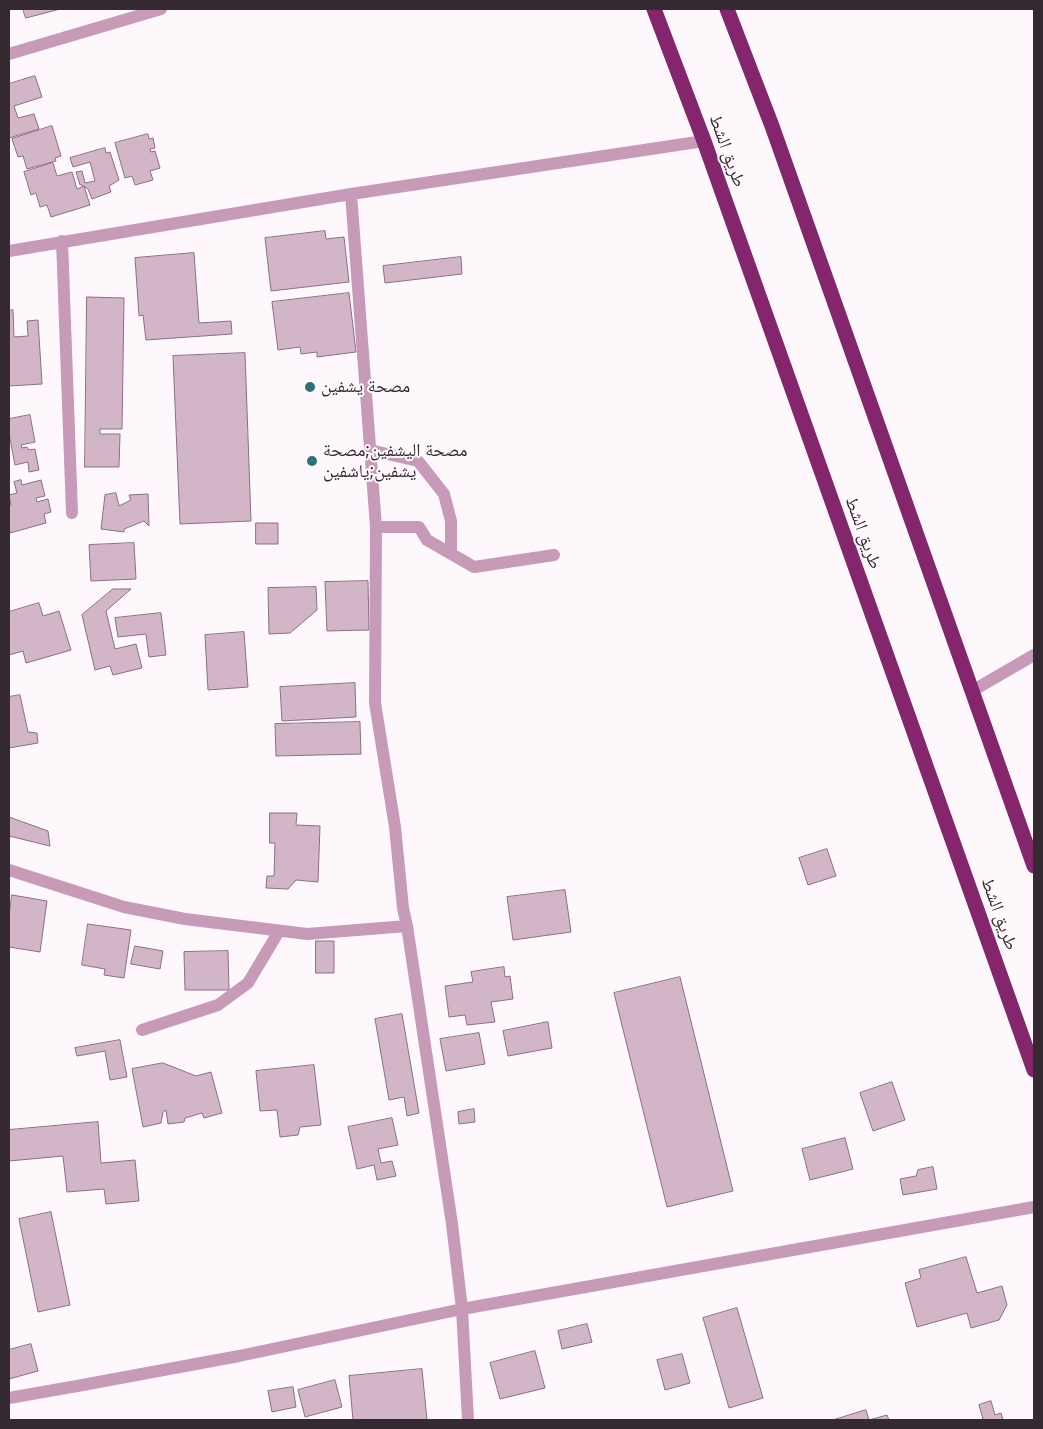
<!DOCTYPE html>
<html>
<head>
<meta charset="utf-8">
<style>
	body { margin:0 }
	#map { position:relative; width:1043px; height:1429px; overflow:hidden; background:#fef8fc; font-family:"Open Sans",sans-serif }
	canvas { display:block }
	.frame { position:absolute; inset:0; border:10px solid #352a31; pointer-events:none }
</style>
</head>
<body>
<div id="map">
<canvas width="1043" height="1429"></canvas>
<div class="frame"></div>
</div>
<script>
const ctx = document.querySelector('canvas').getContext('2d');
ctx.lineJoin = 'round';
function fill(path, color) { ctx.fillStyle = color; ctx.fill(path, 'evenodd'); }
function trace(path, color, width, dash) { ctx.strokeStyle = color; ctx.lineWidth = width; ctx.lineCap = dash ? 'butt' : 'round'; ctx.setLineDash(dash || []); ctx.stroke(path); }
function write(font, color, halo, rows, align = 'center') {
  ctx.font = font + ' "Open Sans","Noto Naskh Arabic",sans-serif'; ctx.lineWidth = 4; ctx.setLineDash([]); ctx.textBaseline = 'middle'; ctx.strokeStyle = halo; ctx.fillStyle = color; for (const [text, x, y, turn = 0] of rows) {
    ctx.save(); ctx.translate(x, y); ctx.rotate((+turn || 0) * Math.PI / 180); ctx.textAlign = isNaN(turn) ? turn : align; if (halo) ctx.strokeText(text, 0, 0); ctx.fillText(text, 0, 0); ctx.restore();
  }
}
const building = new Path2D(`
	M23 9H60L26 18Z
	M35 76 42 97 14 106 18 118 34 114 39 129 9 138V84Z
	M52 126 61 156 55 158 56 161 27 169 23 156 18 157 12 139Z
	M148 134 149 139 153 138 155 148 150 149 151 152 155 151 160 168 150 171 153 180 135 185 132 176 125 178 115 143Z
	M105 148 106 153 110 152 119 180 109 186 111 192 92 199 88 189 82 185H80L76 172 82 171 85 183 95 181 90 162 73 167 70 158Z
	M53 163 57 176 72 172 77 189 84 186 90 205 51 217 47 205 40 207 36 193 31 195 24 172Z
	M325 231 326 239 344 237 349 282 271 291 265 238Z
	M194 253 199 323 231 321 232 334 146 340 143 315 139 316 135 258Z
	M461 257 462 274 385 283 383 266Z
	M349 293 356 352 317 357V352L301 354 300 347 278 350 272 302Z
	M87 297 124 298 122 429H100V434H120L119 467H85Z
	M13 310 14 337 28 336 27 321 38 320 42 384 9 386V311Z
	M245 353 251 521 180 524 173 356Z
	M30 415 35 442 21 445 22 448 27 447 29 450 35 449 39 470 29 472 28 462 15 465 9 434V419Z
	M21 480 22 485 41 480 45 496 36 498 37 502 48 499 51 512 44 514 46 523 10 533 9 527V506L11 505 9 495 17 493 14 482Z
	M116 493 119 506 131 500 129 495 148 494 149 526 144 521 124 529V532L101 529 105 495Z
	M256 523H278V544H256Z
	M134 543 136 579 91 581 89 545Z
	M368 581 369 630 327 631 325 582Z
	M316 587 317 610 290 633 269 634 268 588Z
	M113 589H131L106 611 115 649 136 644 142 668 113 675 110 666 95 670 82 615Z
	M39 603 43 616 59 611 71 650 26 663 23 651 9 655V612Z
	M161 613 166 655 149 657 146 634 118 637 115 618Z
	M244 632 248 687 208 690 205 635Z
	M355 683 356 717 282 721 280 687Z
	M20 695 28 732 37 733 38 743 9 748V697Z
	M360 722 361 754 276 756 275 724Z
	M270 813H297L296 825 320 826 318 882 296 880 288 889 266 888 267 876H274L275 843H270Z
	M9 817 48 831 50 846 9 836Z
	M827 849 836 876 808 885 799 858Z
	M565 890 571 932 513 940 507 897Z
	M12 895 47 901 40 952 9 947V916Z
	M88 924 131 930 124 978 104 975 105 969 82 965Z
	M316 941H334V973H316Z
	M135 946 163 951 160 969 131 964Z
	M228 951 229 990H185L184 952Z
	M504 967 505 977 510 976 513 999 491 1002 495 1022 467 1025 465 1015 449 1017 445 986 473 982 471 972Z
	M680 977 733 1191 667 1207 614 993Z
	M402 1014 419 1113 407 1116 404 1097 389 1100 375 1019Z
	M548 1022 552 1048 508 1056 503 1031Z
	M479 1033 485 1064 446 1071 440 1039Z
	M120 1040 127 1077 110 1080 105 1051 77 1056 75 1048Z
	M163 1063 196 1076 211 1072 222 1113 204 1118 202 1113 185 1118 184 1122 168 1124 166 1110 163 1112 161 1123 143 1127 132 1069Z
	M314 1065 321 1125 300 1127 298 1135 280 1137 277 1110 260 1111 256 1071Z
	M892 1082 905 1120 873 1131 860 1093Z
	M474 1109 475 1122 459 1124 458 1112Z
	M392 1118 398 1145 378 1149 381 1163 392 1161 396 1176 377 1180 374 1165 357 1169 348 1127Z
	M98 1122 101 1163 135 1160 139 1201 106 1204 104 1189 67 1192 63 1156 9 1161V1130Z
	M845 1138 853 1169 810 1180 802 1149Z
	M933 1167 937 1189 903 1195 900 1179 916 1176 918 1170Z
	M51 1212 70 1305 38 1312 19 1219Z
	M966 1257 977 1293 1002 1286 1007 1305 999 1320 971 1328 967 1313 917 1327 905 1283 921 1278 919 1270Z
	M737 1308 763 1398 729 1408 703 1318Z
	M587 1324 592 1342 562 1349 558 1331Z
	M31 1344 38 1371 9 1379V1350Z
	M535 1351 545 1388 500 1399 490 1363Z
	M682 1354 690 1383 665 1390 657 1360Z
	M422 1369 427 1420H353L349 1376Z
	M335 1380 342 1407 305 1417 298 1390Z
	M293 1387 296 1407 272 1412 268 1391Z
	M991 1401 995 1415 1001 1413 1003 1420H979L983 1419 979 1405Z
	M866 1410 869 1420 887 1415 889 1420H833Z`);
const minor = new Path2D(`
	M9 54 161 9
	M351 194 376 527 375 703 395 827 403 908 407 926 452 1224 462 1309 468 1420
	M62 241 72 513
	M9 251 351 194 704 141
	M370 450 418 461 444 494 451 521V553
	M376 527H419L427 540 474 567 554 555
	M972 691 1034 655
	M9 870 124 907 185 919 307 934 407 926
	M142 1030 218 1005 248 983 279 931
	M9 1398 77 1386 239 1356 462 1309 1034 1207`);
const highway = new Path2D(`
	M654 9 704 141 1034 1070
	M727 9 772 126 1034 866`);
const markers = [
	[310,387,6,"#287378"],
	[312,461,6,"#287378"]
];
const streetNames = [
	["طريق الشط",727,151,70],
	["طريق الشط",863,533,70],
	["طريق الشط",999,914,70]
];
const poiNames = [
	["مصحة يشفين",321,387],
	["مصحة اليشفين;مصحة",323,451],
	["يشفين;ياشفين",323,472]
];
fill(building, '#d2b6c8');
trace(building, '#8a7081', 1);
trace(minor, '#c79ab8', 12);
trace(highway, '#83266b', 15);
for (const [x, y, r, color] of markers) { const dot = new Path2D(); dot.arc(x, y, r, 0, 2 * Math.PI); ctx.fillStyle = color; ctx.fill(dot); trace(dot, '#fef8fc', 2); }
write('18px', '#352a31', '#fef8fc', streetNames);
write('18px', '#352a31', '#fef8fc', poiNames, 'left');
</script>
</body>
</html>
